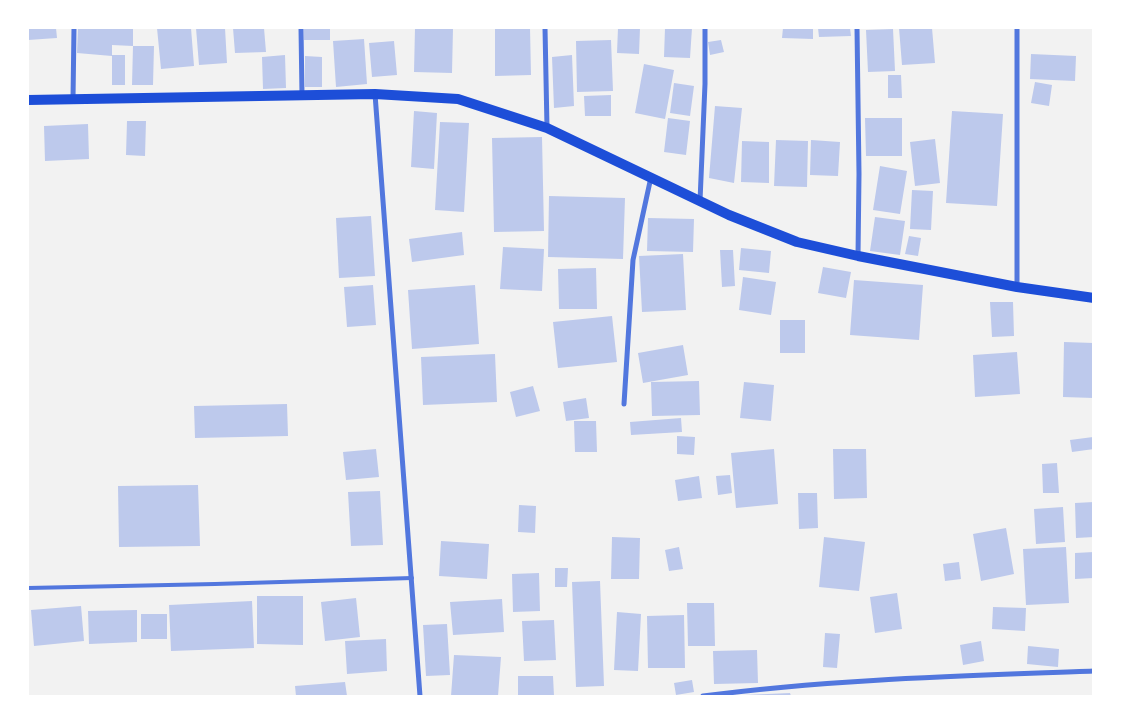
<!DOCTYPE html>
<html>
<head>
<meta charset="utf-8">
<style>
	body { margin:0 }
	#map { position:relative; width:1121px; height:724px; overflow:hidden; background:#f2f2f2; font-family:Cabin,sans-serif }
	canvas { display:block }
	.frame { position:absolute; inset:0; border:29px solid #fff; pointer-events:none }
</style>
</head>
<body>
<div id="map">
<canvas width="1121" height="724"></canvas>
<div class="frame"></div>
</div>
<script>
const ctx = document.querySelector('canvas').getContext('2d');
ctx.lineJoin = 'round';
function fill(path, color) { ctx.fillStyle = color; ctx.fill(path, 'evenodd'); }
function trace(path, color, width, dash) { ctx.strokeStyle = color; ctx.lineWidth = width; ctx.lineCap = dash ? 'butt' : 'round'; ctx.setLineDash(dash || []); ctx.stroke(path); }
const building = new Path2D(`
	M28 28H56L57 38 28 40Z
	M78 28H133V46L112 45V56L77 53Z
	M157 28H191L194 66 161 69Z
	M196 28H225L227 63 199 65Z
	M233 28H264L266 52 235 53Z
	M304 28H330V40H304Z
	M415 28H453L452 73 414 72Z
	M495 28H530L531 75 495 76Z
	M618 28H640L639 54 617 53Z
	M665 28H692L690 58 664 57Z
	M783 28H813V39L782 38Z
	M818 28H850L851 36 819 37Z
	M899 28H932L935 63 902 65Z
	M893 29 895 71 868 72 866 30Z
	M364 39 367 84 336 87 333 41Z
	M611 40 613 91 577 92 576 41Z
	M721 40 724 52 710 55 708 42Z
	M394 41 397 75 372 77 369 43Z
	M133 46H154L153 85H132Z
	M1031 54 1076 56 1075 81 1030 79Z
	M112 55H125V85H112Z
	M285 55 286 88 263 89 262 57Z
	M572 55 574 106 554 108 552 57Z
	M305 56 322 57V87H305Z
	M644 64 674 70 665 119 635 113Z
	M888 75H901L902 98H888Z
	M1035 82 1052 85 1049 106 1031 103Z
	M674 83 694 86 690 116 670 113Z
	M611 95V116H585L584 96Z
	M715 106 742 108 734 183 709 178Z
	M414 111 437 113 434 169 411 167Z
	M952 111 1003 114 997 206 946 203Z
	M668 118 690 121 686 155 664 152Z
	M865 118H902V156H866Z
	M127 121H146L145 156 126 155Z
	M440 122 469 123 464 212 435 210Z
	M88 124 89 159 45 161 44 126Z
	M542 137 544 231 494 232 492 138Z
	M935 139 940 183 915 186 910 142Z
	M776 140 808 141 807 187 774 186Z
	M811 140 840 142 838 176 810 175Z
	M742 141 769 142V183L741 182Z
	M880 166 907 171 900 214 873 210Z
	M912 190 933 191 931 230 910 229Z
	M549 196 625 198 623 259 548 257Z
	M371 216 375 276 339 278 336 218Z
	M875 217 905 221 900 255 870 251Z
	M648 218 694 219 693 252 647 251Z
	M462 232 464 255 412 262 409 239Z
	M909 236 921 238 918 256 905 254Z
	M503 247 544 249 542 291 500 289Z
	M741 248 771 251 769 273 739 270Z
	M720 250H733L735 286 722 287Z
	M683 254 686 310 642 312 639 256Z
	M823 267 851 272 846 298 818 293Z
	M596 268 597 309H559L558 269Z
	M743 277 776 282 771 315 739 310Z
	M854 280 923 285 919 340 850 335Z
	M373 285 376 325 347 327 344 287Z
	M475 285 479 344 412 349 408 290Z
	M990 302H1013L1014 336 992 337Z
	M612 316 617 362 558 368 553 322Z
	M780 320H805V353H780Z
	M1064 342 1094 343V398L1063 397Z
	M683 345 688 375 643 383 638 353Z
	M1017 352 1020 394 975 397 973 355Z
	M495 354 497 402 423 405 421 357Z
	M699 381 700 415 652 416 651 382Z
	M744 382 774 385 771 421 740 418Z
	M533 386 540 411 516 417 510 392Z
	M586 398 589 418 566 421 563 402Z
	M287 404 288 436 195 438 194 406Z
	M681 418 682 432 631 435 630 422Z
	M574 421H596L597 452H575Z
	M677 436 695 437 694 455 677 454Z
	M1093 437 1094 449 1072 452 1070 440Z
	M376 449 379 477 346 480 343 452Z
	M774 449 778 504 736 508 731 453Z
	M833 449H866L867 498 834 499Z
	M1057 463 1059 493H1043L1042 464Z
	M730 475 732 493 718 495 716 476Z
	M699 476 702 498 678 501 675 480Z
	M198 485 200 546 119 547 118 486Z
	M380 491 383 545 351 546 348 492Z
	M798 493H817L818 528 799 529Z
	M1094 502V537L1076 538 1075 503Z
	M519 505 536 506 535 533 518 532Z
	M1063 507 1065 542 1036 544 1034 509Z
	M1006 528 1014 574 981 581 973 534Z
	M612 537 640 538 639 579H611Z
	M824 537 865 542 859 591 819 587Z
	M441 541 489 544 487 579 439 576Z
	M679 547 683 569 669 571 665 550Z
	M1066 547 1069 603 1026 605 1023 549Z
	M1094 552V578L1075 579V553Z
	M959 562 961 579 945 581 943 564Z
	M555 568H568L567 587H555Z
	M539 573 540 611 513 612 512 574Z
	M600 581 604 686 576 687 572 582Z
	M897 593 902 629 875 633 870 597Z
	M257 596H303V645L257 644Z
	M356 598 360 637 325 641 321 602Z
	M502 599 504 632 453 635 450 602Z
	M252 601 254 648 171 651 169 605Z
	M687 603H714L715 646H688Z
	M81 606 84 641 34 646 31 610Z
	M993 607 1026 608 1025 631 992 629Z
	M137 610V642L89 644 88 611Z
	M617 612 641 614 638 671 614 670Z
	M141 614H167V639H141Z
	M684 615 685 668H648L647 616Z
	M554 620 556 660 524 661 522 621Z
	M447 624 450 675 426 676 423 625Z
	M825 633 840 634 837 668 823 667Z
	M386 639 387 671 347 674 345 641Z
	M981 641 984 661 963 665 960 645Z
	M1028 646 1059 649 1058 667 1027 664Z
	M757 650 758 683 714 684 713 651Z
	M454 655 501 657 498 696H451Z
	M518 676H553L554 696H518Z
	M692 680 694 692 676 695 674 683Z
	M345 682 347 696H296L295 686Z
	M790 693 791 696H745V695Z`);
const service = new Path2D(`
	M28 588 215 584 412 578`);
const minor = new Path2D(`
	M301 28 302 95
	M545 28 547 128
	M857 28 859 174 858 256
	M375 94 420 696
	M73 99 74 28
	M700 201 705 84V28
	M1017 287V28
	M624 404 633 260 651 177
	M703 696C832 679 963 676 1094 671`);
const secondary = new Path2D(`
	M28 100 375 94 458 99 547 128 729 215 797 242 858 256 1017 287 1094 298`);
fill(building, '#bdc9ec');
trace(service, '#5277de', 4);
trace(minor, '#5277de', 5);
trace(secondary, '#1d4ed8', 10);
</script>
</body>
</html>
